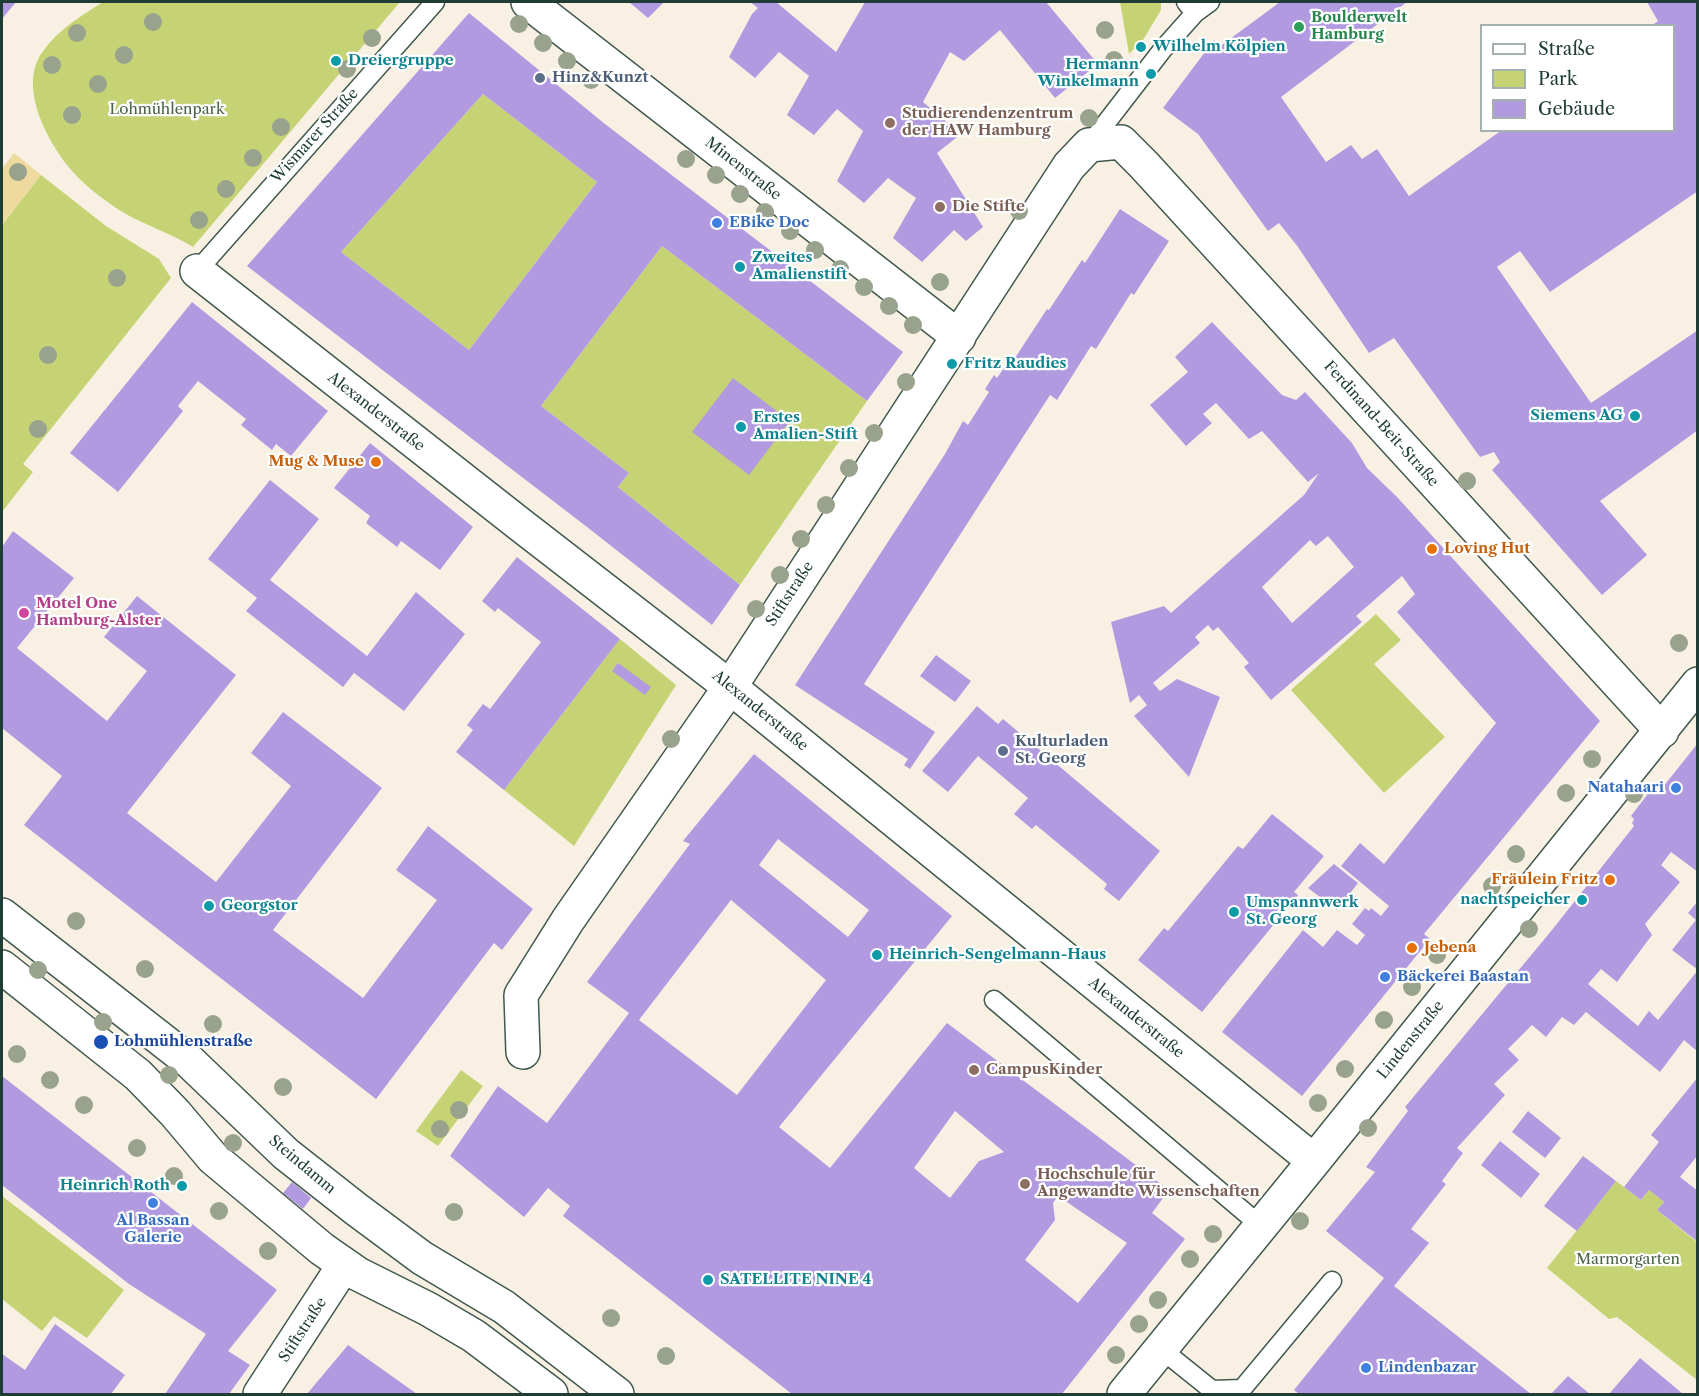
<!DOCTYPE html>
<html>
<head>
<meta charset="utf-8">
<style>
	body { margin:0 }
	#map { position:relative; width:1699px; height:1396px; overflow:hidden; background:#f8f1e3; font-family:"Libre Caslon Text",serif }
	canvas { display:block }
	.frame { position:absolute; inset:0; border:3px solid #1f3d34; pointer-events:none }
	.legend { position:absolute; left:1480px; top:24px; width:195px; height:108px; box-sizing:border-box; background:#fff; border:2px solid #a5b1ae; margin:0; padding:8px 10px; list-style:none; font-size:18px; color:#1f3d34 }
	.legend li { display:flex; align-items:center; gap:12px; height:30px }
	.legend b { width:30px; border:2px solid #a5b1ae }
</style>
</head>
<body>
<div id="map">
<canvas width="1699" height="1396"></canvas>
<div class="frame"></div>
<ul class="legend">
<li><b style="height:8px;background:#fff"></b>Straße</li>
<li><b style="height:16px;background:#c6d374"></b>Park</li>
<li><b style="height:16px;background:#b29ae1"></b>Gebäude</li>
</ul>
</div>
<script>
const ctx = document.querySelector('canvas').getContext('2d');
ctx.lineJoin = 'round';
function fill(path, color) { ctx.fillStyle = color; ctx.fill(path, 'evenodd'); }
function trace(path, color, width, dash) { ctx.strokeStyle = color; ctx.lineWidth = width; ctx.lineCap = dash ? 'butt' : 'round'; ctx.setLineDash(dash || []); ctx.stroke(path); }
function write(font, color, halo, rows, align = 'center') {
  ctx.font = font + ' "Libre Caslon Text",serif'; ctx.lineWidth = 4.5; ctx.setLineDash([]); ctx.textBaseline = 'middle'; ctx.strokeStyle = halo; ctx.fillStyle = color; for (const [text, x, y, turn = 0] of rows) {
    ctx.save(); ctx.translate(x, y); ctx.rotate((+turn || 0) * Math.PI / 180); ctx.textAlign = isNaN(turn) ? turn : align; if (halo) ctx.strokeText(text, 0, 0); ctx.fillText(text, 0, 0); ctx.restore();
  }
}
const green = new Path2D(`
	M103 2H400L193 247C169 232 143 225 119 210 101 198 80 182 67 165 45 136 18 85 43 51 58 30 82 15 103 2Z
	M1120 2H1161V10L1143 40 1129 54Z
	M483 94 597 182 469 350 341 252Z
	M41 175 106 226 159 259 171 278 23 464 33 472 2 512V225Z
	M662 246 867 401 740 585 618 487 629 473 541 406Z
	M1376 614 1401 640 1374 664 1445 737 1384 793 1291 690Z
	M620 639 676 685 574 846 504 790Z
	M461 1070 483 1086 438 1146 416 1131Z
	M1616 1181 1641 1200 1649 1190 1664 1202 1657 1210 1697 1242V1380L1617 1317 1609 1319 1547 1268Z
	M2 1196 124 1290 87 1338 54 1316 42 1331 2 1299Z`);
const sand = new Path2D(`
	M14 153 41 175 2 225V169Z`);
const building = new Path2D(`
	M2 2H16L2 19Z
	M629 2H664L648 18Z
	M750 2H776L836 52 865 2H1046L1098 64 1055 98 1000 30 964 61 950 52 923 102 961 134 937 153 983 227 966 241 954 230 922 262 893 238 916 198 888 178 864 203 837 181 863 131 837 109 814 135 787 115 809 76 779 52 755 78 729 57 752 14 758 8Z
	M1280 2H1407L1281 97 1326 162 1351 145 1362 159 1377 149 1409 196 1502 130H1674V26H1651L1658 21 1647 2H1698V191L1550 292 1520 251 1497 267 1591 403 1698 330V430L1600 501 1647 555 1602 595 1492 470 1500 462 1494 452 1480 457 1394 338 1369 353 1298 247 1279 223 1268 231 1198 134 1163 108 1214 40 1219 47Z
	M469 13 605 124 903 352 867 401 662 246 541 406 629 473 618 487 740 585 712 625 587 527 247 266ZM483 94 597 182 469 350 341 252Z
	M1120 209 1169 241 1134 295 1131 293 1096 349 1091 346 1057 400 1050 395 864 684 935 732 910 769 904 765 908 759 795 685 945 454 963 421 968 425 989 392 985 389 994 375 997 378 1008 362 1011 364 1047 309 1049 310 1082 260 1085 263Z
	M192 302 328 411 291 456 276 444 272 450 241 425 246 419 198 381 178 406 183 411 118 492 70 453Z
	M1212 322 1282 395 1296 400 1305 392 1352 443 1367 468 1397 497 1600 721 1424 934 1430 939 1302 1096 1222 1032 1303 930 1323 947 1337 930 1357 945 1365 935 1352 924 1365 908 1369 911 1371 908 1381 916 1389 906 1341 866 1360 843 1384 864 1496 723 1397 612 1415 594 1402 576 1356 616 1362 622 1271 700 1244 667 1249 663 1218 627 1213 631 1208 625 1195 637 1200 643 1153 683 1160 691 1177 679 1220 697 1189 777 1134 716 1147 705 1139 695 1130 703 1111 622 1164 606 1171 613 1304 495 1319 473 1308 482 1262 431 1249 439 1216 403 1203 414 1212 423 1186 446 1150 405 1188 372 1175 357ZM1328 536 1354 567 1292 623 1262 587 1310 540 1316 546Z
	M733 378 790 421 749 475 692 432Z
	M370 443 473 527 440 570 401 541 397 547 366 523 370 516 334 488Z
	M270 480 319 519 270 580 367 656 416 592 465 634 404 711 354 673 343 687 246 611 257 598 208 559Z
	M13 531 74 578 17 648 107 721 147 671 104 637 137 596 236 675 127 813 216 882 291 786 251 753 283 712 382 788 273 930 363 998 437 900 396 870 428 826 533 909 502 950 494 943 376 1099 24 825 62 776 2 728V547Z
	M517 557 620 639 504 790 456 752 473 730 467 725 483 704 490 709 541 642 498 608 495 612 482 601Z
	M936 655 971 681 955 702 920 676Z
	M618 663 651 687 645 695 612 671Z
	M977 706 998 724 1003 719 1160 851 1119 901 1104 889 1107 884 1036 825 1032 829 1014 814 1028 798 978 756 948 792 922 771Z
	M1698 743V872L1671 852 1661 865 1680 882 1645 924 1652 935 1617 982 1601 969 1588 984 1638 1026 1649 1011 1658 1020 1698 970V1052L1684 1040 1660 1072 1586 1012 1574 1025 1562 1017 1546 1037 1532 1025 1508 1049 1519 1060 1494 1084 1505 1095 1457 1148 1463 1153 1442 1181 1446 1184 1411 1229 1429 1243 1394 1286 1531 1394H1299L1294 1390 1384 1278 1326 1231 1375 1172 1366 1167 1408 1111 1405 1107 1552 930 1634 826 1632 823 1634 819 1631 816 1653 787 1659 792Z
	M754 754 952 916 779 1127 830 1168 947 1023 1169 1190 1152 1213 1185 1239 1062 1394H792L563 1216 570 1206 548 1188 524 1217 450 1156 498 1086 547 1123 629 1013 587 982 690 844 683 841ZM778 839 869 910 848 937 759 865ZM731 900 826 980 737 1095 639 1020ZM955 1111 1004 1152 979 1161 950 1198 914 1168ZM1058 1196 1127 1243 1078 1303 1025 1260 1055 1220 1053 1203Z
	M1272 814 1324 856 1294 892 1298 895 1202 1012 1138 960 1164 928 1168 931 1238 846 1243 849Z
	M1334 864 1358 883 1337 910 1308 888Z
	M1698 901V970L1672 950 1696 920 1688 913Z
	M2 1076 277 1290 228 1351 250 1365 229 1394H165L206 1334 129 1284 2 1185Z
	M1698 1077V1155L1680 1177 1698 1191V1242L1657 1210 1664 1202 1649 1190 1641 1200 1624 1187 1659 1142 1651 1135Z
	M1528 1111 1561 1138 1545 1158 1512 1132Z
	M1500 1141 1540 1174 1521 1198 1481 1165Z
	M1583 1156 1616 1181 1577 1231 1544 1206Z
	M292 1182 311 1198 303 1209 283 1193Z
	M55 1324 125 1375 111 1394H2V1354L25 1370Z
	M348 1345 417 1394H307Z
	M1640 1358 1683 1394H1609Z
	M1568 1376 1590 1394H1551Z`);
const lane = new Path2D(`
	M1195 13 1210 2
	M1089 145 1163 49 1195 13 1186 2
	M197 271 435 2
	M994 1000 1261 1226
	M1161 1349 1212 1390 1242 1389 1332 1281`);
const street = new Path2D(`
	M528 2 959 337
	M197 271 522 526 730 687 1314 1161
	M523 1052 521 995 568 920 730 687 1069 166 1089 145 1121 142 1144 165 1662 731
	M260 1394 344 1265
	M1124 1394 1314 1161 1698 684`);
const secondary = new Path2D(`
	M2 915 189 1061 286 1154 356 1209 422 1258 504 1307 617 1394
	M2 967 138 1075 175 1113 213 1158 322 1249 358 1274 428 1309 474 1336 551 1394`);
const trees = [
	[153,22],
	[519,24],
	[1105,30],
	[77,33],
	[372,38],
	[543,43],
	[124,55],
	[1114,60],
	[567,61],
	[52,65],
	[347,69],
	[591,80],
	[98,84],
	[72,115],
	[1089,118],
	[281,127],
	[253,158],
	[686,159],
	[18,172],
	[716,175],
	[226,189],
	[740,194],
	[1019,211],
	[765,212],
	[199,220],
	[790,231],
	[815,250],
	[840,269],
	[117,278],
	[940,282],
	[864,287],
	[889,306],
	[913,325],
	[48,355],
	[906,382],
	[38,429],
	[874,433],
	[849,468],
	[1467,481],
	[826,505],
	[801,539],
	[780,575],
	[756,609],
	[1679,643],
	[671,739],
	[1592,759],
	[1566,793],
	[1634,794],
	[1516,854],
	[1492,886],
	[76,921],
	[1529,929],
	[1437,955],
	[145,969],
	[38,970],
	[1412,987],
	[1384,1020],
	[103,1022],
	[213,1024],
	[17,1054],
	[1345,1069],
	[169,1075],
	[50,1080],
	[283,1087],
	[1318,1103],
	[84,1105],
	[459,1110],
	[1368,1128],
	[440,1129],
	[233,1143],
	[137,1148],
	[174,1176],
	[219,1211],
	[454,1212],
	[1300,1221],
	[1213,1234],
	[268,1251],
	[1190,1259],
	[1158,1300],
	[611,1318],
	[1139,1324],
	[1116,1355],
	[666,1356]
];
const markers = [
	[1299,27,6,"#2e9e5b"],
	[1141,47,6,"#0f9aa8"],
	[336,61,6,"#0f9aa8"],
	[1151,74,6,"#0f9aa8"],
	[540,78,6,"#5c6f8a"],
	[890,123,6,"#8d6e63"],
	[940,207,6,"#8d6e63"],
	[717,223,6,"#3f7fe0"],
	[740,267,6,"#0f9aa8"],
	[952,364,6,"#0f9aa8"],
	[1635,416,6,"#0f9aa8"],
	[741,427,6,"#0f9aa8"],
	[376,462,6,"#e8710a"],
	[1432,549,6,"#e8710a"],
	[24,613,6,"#d1479c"],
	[1003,751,6,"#5c6f8a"],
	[1676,788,6,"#3f7fe0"],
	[1610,880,6,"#e8710a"],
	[1582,900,6,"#0f9aa8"],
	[209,906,6,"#0f9aa8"],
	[1234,912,6,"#0f9aa8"],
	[1412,948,6,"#e8710a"],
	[877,955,6,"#0f9aa8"],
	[1385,977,6,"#3f7fe0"],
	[101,1042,8,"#1a4fb4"],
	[974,1070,6,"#8d6e63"],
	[1025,1184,6,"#8d6e63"],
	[182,1186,6,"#0f9aa8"],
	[153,1203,6,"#3f7fe0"],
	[708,1280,6,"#0f9aa8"],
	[1366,1368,6,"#3f7fe0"]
];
const leisureNames = [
	["Boulderwelt",1311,18],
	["Hamburg",1311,35]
];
const cultureNames = [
	["Wilhelm Kölpien",1153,47],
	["Dreiergruppe",348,61],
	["Hermann",1139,65,"right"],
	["Winkelmann",1139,82,"right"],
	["Zweites",752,258],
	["Amalienstift",752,275],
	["Fritz Raudies",964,364],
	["Siemens AG",1623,416,"right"],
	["Erstes",753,418],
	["Amalien-Stift",753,435],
	["nachtspeicher",1570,900,"right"],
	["Umspannwerk",1246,903],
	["St. Georg",1246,920],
	["Georgstor",221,906],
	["Heinrich-Sengelmann-Haus",889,955],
	["Heinrich Roth",170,1186,"right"],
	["SATELLITE NINE 4",720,1280]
];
const serviceNames = [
	["Hinz&Kunzt",552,78],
	["Kulturladen",1015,742],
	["St. Georg",1015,759]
];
const parkNames = [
	["Lohmühlenpark",167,110],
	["Marmorgarten",1628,1260]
];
const educationNames = [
	["Studierendenzentrum",902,114],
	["der HAW Hamburg",902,131],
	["Die Stifte",952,207],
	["CampusKinder",986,1070],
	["Hochschule für",1037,1175],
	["Angewandte Wissenschaften",1037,1192]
];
const streetNames = [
	["Wismarer Straße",315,136,-48],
	["Minenstraße",743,169,38],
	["Alexanderstraße",376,412,38],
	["Ferdinand-Beit-Straße",1381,424,48],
	["Stiftstraße",790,594,-57],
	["Alexanderstraße",760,711,39],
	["Alexanderstraße",1136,1018,39],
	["Lindenstraße",1411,1040,-51],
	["Steindamm",302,1165,40],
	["Stiftstraße",303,1330,-57]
];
const shopNames = [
	["EBike Doc",729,223],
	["Natahaari",1664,788,"right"],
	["Bäckerei Baastan",1397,977],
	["Al Bassan",153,1221,"center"],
	["Galerie",153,1238,"center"],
	["Lindenbazar",1378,1368]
];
const foodNames = [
	["Mug & Muse",364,462],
	["Loving Hut",1444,549,"left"],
	["Fräulein Fritz",1598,880],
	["Jebena",1424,948,"left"]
];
const hotelNames = [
	["Motel One",36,604],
	["Hamburg-Alster",36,621]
];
const transitNames = [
	["Lohmühlenstraße",114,1042]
];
fill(green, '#c6d374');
fill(sand, '#eeda9e');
fill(building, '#b29ae1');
trace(lane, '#40584e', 21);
trace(street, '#40584e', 36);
trace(secondary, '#40584e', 36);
trace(lane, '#fff', 18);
trace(street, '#fff', 33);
trace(secondary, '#fff', 33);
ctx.fillStyle = '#98a28c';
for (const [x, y] of trees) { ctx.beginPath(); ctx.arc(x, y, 9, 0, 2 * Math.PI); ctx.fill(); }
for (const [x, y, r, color] of markers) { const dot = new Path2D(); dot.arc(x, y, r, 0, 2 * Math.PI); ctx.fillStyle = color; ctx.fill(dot); trace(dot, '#fff', 2); }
write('bold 15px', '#27864d', '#fff', leisureNames, 'left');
write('bold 15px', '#0d838f', '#fff', cultureNames, 'left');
write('bold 15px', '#4e5e75', '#fff', serviceNames, 'left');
write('15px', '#496244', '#fff', parkNames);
write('bold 15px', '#785e54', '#fff', educationNames, 'left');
write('15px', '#1f3d34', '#fff', streetNames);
write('bold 15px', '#366cbe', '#fff', shopNames, 'left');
write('bold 15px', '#c56008', '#fff', foodNames, 'right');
write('bold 15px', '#b23c85', '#fff', hotelNames, 'left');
write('bold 15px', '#164399', '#fff', transitNames, 'left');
</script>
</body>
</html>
